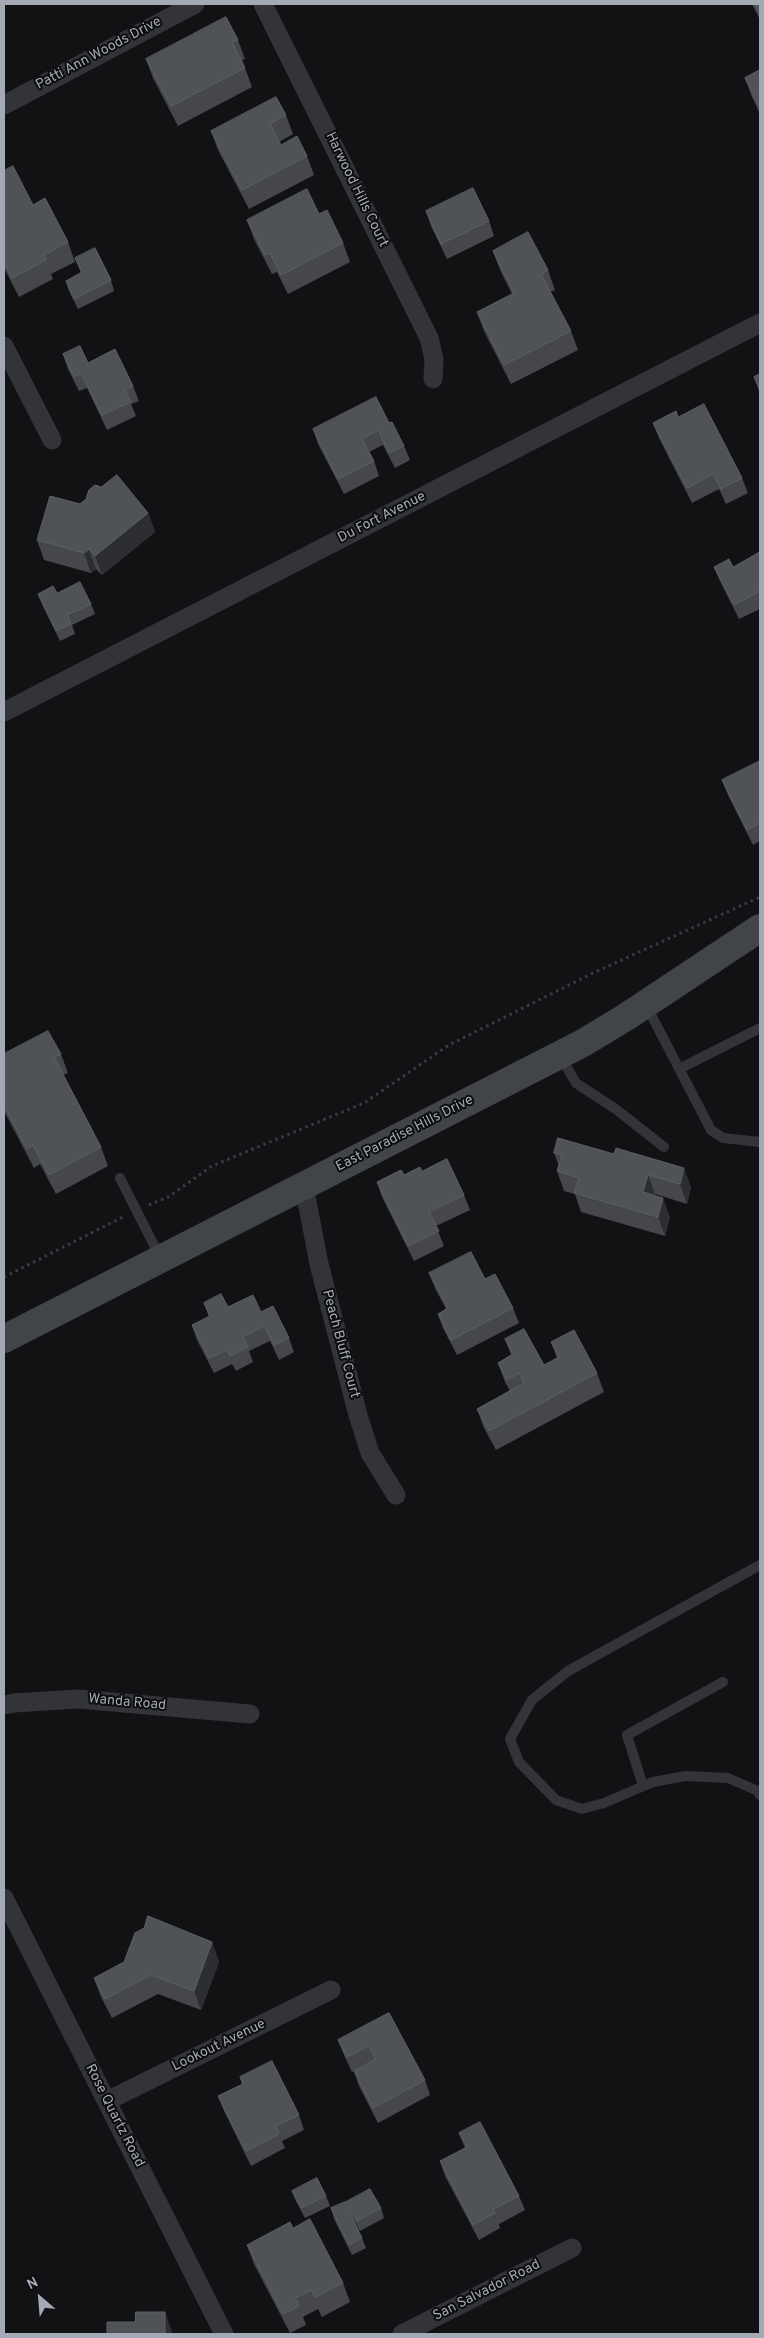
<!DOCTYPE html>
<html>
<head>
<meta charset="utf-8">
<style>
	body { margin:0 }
	#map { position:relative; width:764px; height:2338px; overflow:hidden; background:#121214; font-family:Overpass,sans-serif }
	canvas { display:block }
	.frame { position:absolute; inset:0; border:5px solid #a3aab5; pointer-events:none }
	.north { position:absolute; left:15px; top:2273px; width:50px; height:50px; -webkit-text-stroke:4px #0d0d0f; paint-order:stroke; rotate:333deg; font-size:14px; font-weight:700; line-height:20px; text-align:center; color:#a3aab5 }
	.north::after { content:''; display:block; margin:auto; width:18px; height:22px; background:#a3aab5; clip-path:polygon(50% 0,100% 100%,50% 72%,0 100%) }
</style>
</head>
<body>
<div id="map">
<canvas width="764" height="2338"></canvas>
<div class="frame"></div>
<div class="north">N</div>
</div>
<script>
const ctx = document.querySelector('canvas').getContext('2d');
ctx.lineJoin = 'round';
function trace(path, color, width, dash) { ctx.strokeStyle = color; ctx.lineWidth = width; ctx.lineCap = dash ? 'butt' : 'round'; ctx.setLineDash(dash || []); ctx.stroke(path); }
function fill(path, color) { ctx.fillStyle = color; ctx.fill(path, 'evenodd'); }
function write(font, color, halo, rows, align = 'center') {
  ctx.font = font + ' Overpass,sans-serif'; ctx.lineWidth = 4; ctx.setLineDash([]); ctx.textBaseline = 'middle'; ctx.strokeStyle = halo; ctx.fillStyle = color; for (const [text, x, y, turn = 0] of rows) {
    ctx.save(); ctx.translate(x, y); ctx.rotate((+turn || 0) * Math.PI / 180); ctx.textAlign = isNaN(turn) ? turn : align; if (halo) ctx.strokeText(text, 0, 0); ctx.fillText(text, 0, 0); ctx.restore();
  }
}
const path = new Path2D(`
	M149 1205 168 1197 212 1166 364 1103 449 1045 593 973 760 897
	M4 1277 125 1216`);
const lane = new Path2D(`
	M646 1005 711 1130 723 1138 760 1142
	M560 1056 576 1083 617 1110 664 1147
	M679 1069 760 1028
	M120 1178 161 1259
	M760 1565 568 1671 532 1700 510 1739 519 1762 556 1800 582 1809 604 1803 653 1782 685 1776 728 1778 758 1791 760 1795
	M643 1786 627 1735 723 1682`);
const street = new Path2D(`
	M263 4 429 338 434 359 433 379
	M4 105 195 4
	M4 346 52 440
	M4 712 760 323
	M304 1186 319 1264 358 1415 370 1453 396 1495
	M4 1705 14 1703 78 1699 250 1714
	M4 1898 224 2334
	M107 2101 331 1990
	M402 2334 572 2248`);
const secondary = new Path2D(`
	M4 1339 583 1043 626 1017 760 928`);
const wall = new Path2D(`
	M752 4H760V20Z
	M238 40 245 59 242 60 245 68 252 87 178 126 153 78 146 59Z
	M760 70V114L752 97 745 78Z
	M286 115 293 134 279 142 281 145 307 156 314 175 249 209 218 150 211 131Z
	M4 171 33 205 68 242 75 262 51 274 53 279 19 297 4 268Z
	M426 211 489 221 494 236 447 259 431 226Z
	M319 214 343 243 350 262 288 294 277 272 272 274 254 239 247 220Z
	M493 251 548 270 555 290 550 292 571 331 578 350 511 384 484 331 477 312 512 294 500 270Z
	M75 258 111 280 114 291 78 309 69 291 66 281 81 273Z
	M63 354 88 363 133 386 139 401 131 404 136 416 107 430 87 388 79 391 68 369Z
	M760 374V394L754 377Z
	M389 423 404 446 410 460 395 468 383 445 369 452 374 461 379 476 344 494 318 444 313 429Z
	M653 423 742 478 748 493 726 504 719 489 692 503 659 438Z
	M80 504 148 513 155 532 102 575 96 569 91 573 44 560 37 540Z
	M760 552V609L739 619 720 581 714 567H733Z
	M57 593 91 604 95 614 72 625 75 634 60 641 42 604 38 594Z
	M760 761V841L753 845 728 795 722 780Z
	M4 1054H61L68 1073 63 1075 101 1147 108 1166 56 1194 40 1164 34 1168 4 1111Z
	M558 1138 691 1187 687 1204 655 1194 654 1196 670 1217 665 1236 581 1212 575 1194 564 1191 557 1171 559 1166 554 1153Z
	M422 1171 464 1195 470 1210 436 1226 444 1246 414 1261 382 1197 377 1182Z
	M429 1273 485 1279 513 1308 519 1323 457 1355 443 1328 438 1314 446 1309 435 1288Z
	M204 1303 228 1307 261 1312 289 1338 294 1352 279 1360 270 1341 249 1351 253 1362 236 1371 232 1364 214 1373 197 1340 192 1325 209 1317Z
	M505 1339 544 1365 557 1358 551 1342 597 1373 604 1392 496 1450 484 1428 477 1409 510 1391 505 1382 498 1363 511 1355Z
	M212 1942 219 1962 201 2010 158 1994 112 2018 101 1997 94 1978Z
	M389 2013 425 2080 430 2095 378 2123 359 2086 354 2071 352 2072 344 2055 338 2040Z
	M240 2077 299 2115 304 2130 282 2141 285 2148 251 2166 224 2111 218 2096 242 2084Z
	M459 2133 519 2196 525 2210 499 2224 500 2228 479 2240 445 2176 440 2161 465 2148Z
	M292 2191 326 2196 330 2206 305 2218 296 2201Z
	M346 2202 381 2208 384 2218 360 2231 350 2212Z
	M331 2208 362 2238 366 2248 352 2255 334 2219Z
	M293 2228 343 2283 350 2302 322 2317 318 2309 303 2317 306 2325 290 2333 254 2264 247 2245Z`);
const shadedWall = new Path2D(`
	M148 513 155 532 102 575 95 556Z
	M89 549 96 569 91 573 84 553Z
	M684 1168 691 1187 687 1204 680 1184Z
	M648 1175 655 1194 650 1211 643 1192Z
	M663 1198 670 1217 665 1236 658 1217Z
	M212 1942 219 1962 201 2010 194 1991Z
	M165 2312 172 2331V2334H165Z`);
const building = new Path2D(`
	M755 4H760V14Z
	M226 17 238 40 232 42 245 68 171 106 146 59Z
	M760 70V108L745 78Z
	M276 97 286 115 270 124 281 145 297 136 307 156 242 190 211 131Z
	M13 166 33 205 45 198 68 242 44 255 46 260 12 278 4 263V171Z
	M473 188 489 221 441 244 426 211Z
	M307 189 319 214 327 210 343 243 281 275 270 253 265 255 247 220Z
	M528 232 548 270 541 274 571 331 504 365 477 312 514 293 493 251Z
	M95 248 111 280 74 299 66 281 82 272 75 258Z
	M80 346 88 363 115 349 133 386 125 390 131 402 102 415 81 373 74 377 63 354Z
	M760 374V390L754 377Z
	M376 397 389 423 392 422 404 446 389 453 378 430 362 439 374 461 338 479 313 429Z
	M704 404 742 478 721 489 713 474 687 488 653 423 676 411 678 417Z
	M117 475 148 513 95 556 89 549 84 553 37 540 50 496 80 504 86 499 89 490 95 485 101 487Z
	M760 552V591L734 605 714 567 729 559 733 567Z
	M80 582 91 604 67 615 71 624 56 631 38 594 53 586 57 593Z
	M760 761V823L747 830 722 780Z
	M48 1031 61 1054 54 1057 101 1147 49 1175 33 1145 27 1149 4 1105V1054Z
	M558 1138 614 1154 616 1148 684 1168 680 1184 648 1175 643 1192 663 1198 658 1217 574 1193 579 1178 557 1171 562 1155 554 1153Z
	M447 1159 464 1195 429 1212 439 1231 408 1246 377 1182 401 1170 404 1175 420 1167 422 1171Z
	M471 1252 485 1279 495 1274 513 1308 451 1340 438 1314 448 1308 429 1273Z
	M221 1294 228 1307 253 1295 261 1312 273 1306 289 1338 274 1345 264 1326 243 1337 248 1347 230 1356 227 1350 209 1358 192 1325 210 1316 204 1303Z
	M524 1329 544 1365 559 1357 551 1342 574 1330 597 1373 489 1431 477 1409 524 1383 519 1373 507 1380 498 1363 513 1354 505 1339Z
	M148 1916 212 1942 194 1991 151 1975 105 1999 94 1978 124 1962 135 1933 144 1928Z
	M389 2013 425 2080 373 2108 354 2071 376 2059 369 2046 347 2057 338 2040Z
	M272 2061 299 2115 276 2126 279 2134 246 2151 218 2096 243 2084 240 2077Z
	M480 2122 519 2196 493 2209 495 2213 473 2225 440 2161 467 2147 459 2133Z
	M317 2178 326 2196 301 2208 292 2191Z
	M370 2189 381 2208 357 2221 346 2202Z
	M345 2202 362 2238 349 2245 331 2208Z
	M310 2219 343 2283 315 2297 311 2290 295 2298 299 2306 283 2314 247 2245 290 2222 293 2228Z
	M136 2312H165V2334H107V2322H135Z`);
const streetNames = [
	["Patti Ann Woods Drive",99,54,-28],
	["Harwood Hills Court",356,190,64],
	["Du Fort Avenue",382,518,-27],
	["East Paradise Hills Drive",405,1134,-27],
	["Peach Bluff Court",340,1344,75],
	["Wanda Road",127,1703,5],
	["Lookout Avenue",219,2046,-26],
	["Rose Quartz Road",114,2116,63],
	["San Salvador Road",487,2291,-27]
];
trace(path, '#393c40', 3, [2.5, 4]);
trace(lane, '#333439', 10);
trace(street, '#333439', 19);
trace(secondary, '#414449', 28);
fill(wall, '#45474c');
fill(shadedWall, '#2c2e31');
fill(building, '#4f5257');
trace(building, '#5c6066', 1);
write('14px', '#a3aab5', '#0d0d0f', streetNames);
</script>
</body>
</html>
